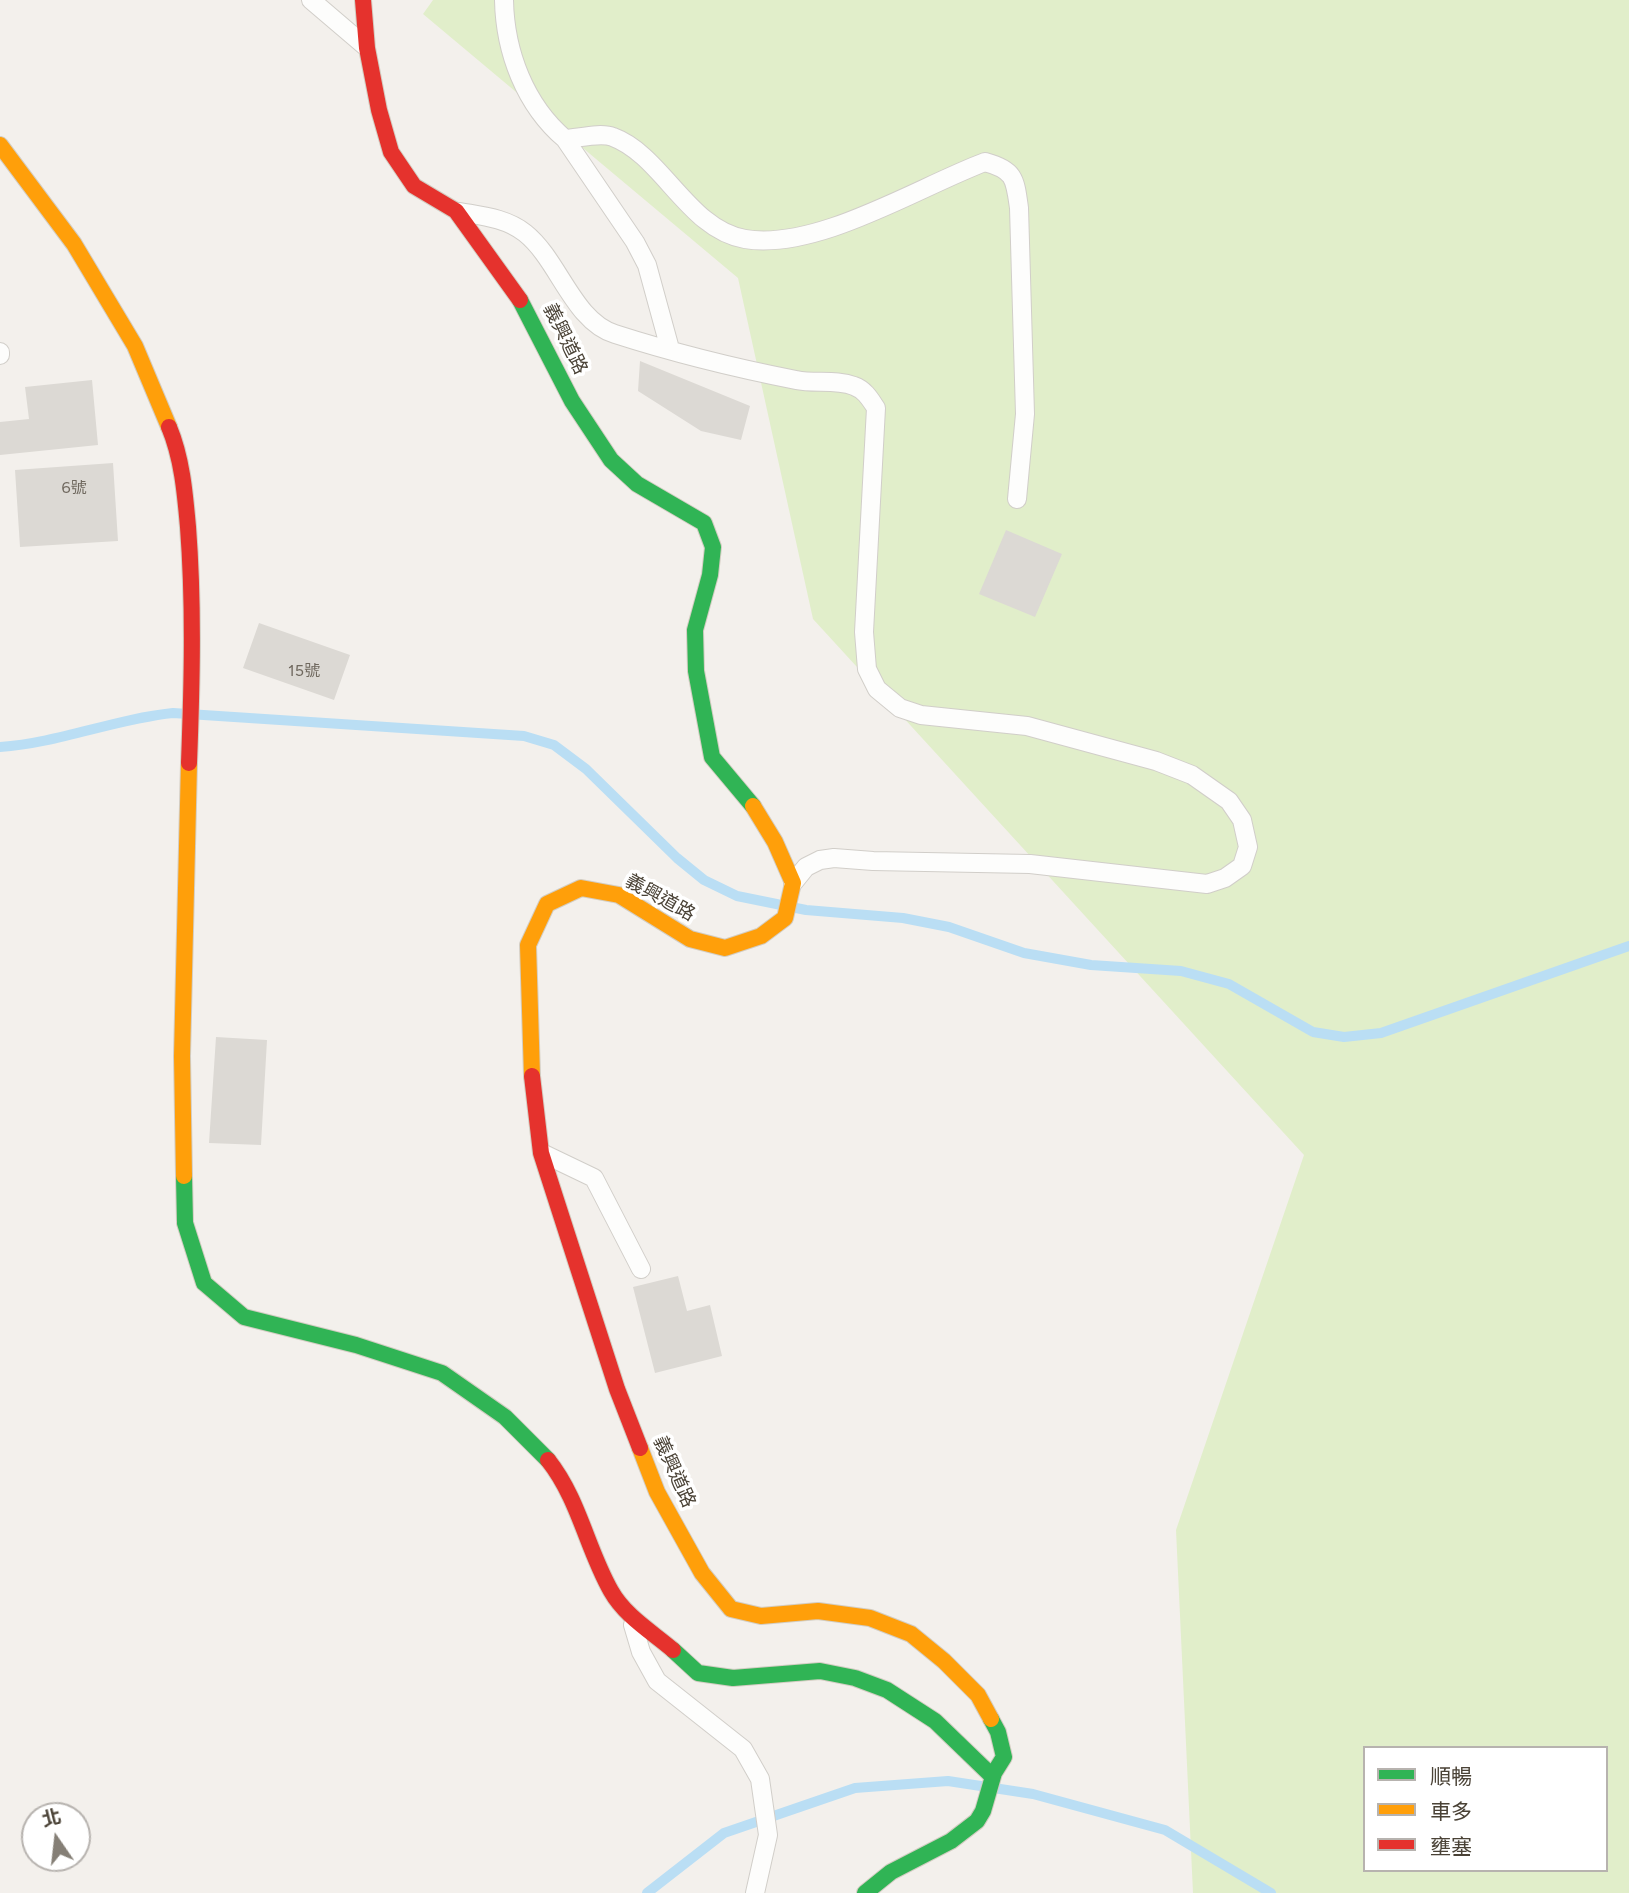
<!DOCTYPE html>
<html>
<head>
<meta charset="utf-8">
<style>
	body { margin:0 }
	#map { position:relative; width:1629px; height:1893px; overflow:hidden; background:#f3f0ec; font-family:Figtree,"Noto Sans TC",sans-serif }
	canvas { display:block }
	.legend { position:absolute; left:1363px; top:1746px; width:245px; height:126px; box-sizing:border-box; background:#fff; border:2px solid #b7b3af; margin:0; padding:9px 12px; list-style:none; font-size:21px; color:#4a4236 }
	.legend li { display:flex; align-items:center; gap:14px; height:35px }
	.legend b { width:35px; border:2px solid #b7b3af }
	.north { position:absolute; left:21px; top:1802px; width:70px; height:70px; box-sizing:border-box; background:#fff; border:2px solid #b7b3af; border-radius:50%; rotate:346deg; font-size:19px; font-weight:700; line-height:28px; text-align:center; color:#4a4236 }
	.north::after { content:''; display:block; margin:auto; width:24px; height:32px; background:#857f76; clip-path:polygon(50% 0,100% 100%,50% 72%,0 100%) }
</style>
</head>
<body>
<div id="map">
<canvas width="1629" height="1893"></canvas>
<ul class="legend">
<li><b style="height:9px;background:#30b455"></b>順暢</li>
<li><b style="height:9px;background:#ff9f0a"></b>車多</li>
<li><b style="height:9px;background:#e5322d"></b>壅塞</li>
</ul>
<div class="north">北</div>
</div>
<script>
const ctx = document.querySelector('canvas').getContext('2d');
ctx.lineJoin = 'round';
function fill(path, color) { ctx.fillStyle = color; ctx.fill(path, 'evenodd'); }
function trace(path, color, width, dash) { ctx.strokeStyle = color; ctx.lineWidth = width; ctx.lineCap = dash ? 'butt' : 'round'; ctx.setLineDash(dash || []); ctx.stroke(path); }
function write(font, color, halo, rows, align = 'center') {
  ctx.font = font + ' Figtree,"Noto Sans TC",sans-serif'; ctx.lineWidth = 7; ctx.setLineDash([]); ctx.textBaseline = 'middle'; ctx.strokeStyle = halo; ctx.fillStyle = color; for (const [text, x, y, turn = 0] of rows) {
    ctx.save(); ctx.translate(x, y); ctx.rotate((+turn || 0) * Math.PI / 180); ctx.textAlign = isNaN(turn) ? turn : align; if (halo) ctx.strokeText(text, 0, 0); ctx.fillText(text, 0, 0); ctx.restore();
  }
}
const green = new Path2D(`
	M433 0H1629V1893H1193L1176 1530 1304 1155 813 619 738 278 423 14ZM1365 1748H1606V1870H1365Z`);
const stream = new Path2D(`
	M0 747C59 743 114 719 173 713L524 736 554 745 586 769 677 858 704 880 737 896 806 910 903 918 949 927 1024 953 1091 965 1181 971 1229 984 1313 1032 1344 1037 1381 1033 1629 946
	M647 1893 724 1833 855 1788 948 1781 1033 1794 1165 1830 1271 1893`);
const building = new Path2D(`
	M640 361 750 406 741 440 701 431 638 391Z
	M92 380 98 445 0 455V422L29 419 25 387Z
	M113 463 118 541 20 547 15 470Z
	M1006 530 1062 554 1035 617 979 594Z
	M259 623 350 655 334 700 243 668Z
	M216 1037 267 1040 261 1145 209 1143Z
	M678 1276 687 1311 710 1305 722 1356 655 1373 633 1287Z`);
const lane = new Path2D(`
	M311 0 365 46
	M504 0C505 52 525 105 565 139 579 138 601 132 613 137 662 155 689 230 745 239 817 251 918 187 985 162 1015 170 1015 179 1019 208L1025 414 1017 499
	M565 139 635 242 647 265 670 349
	M460 212C482 216 506 218 525 233 559 260 573 321 615 334 674 353 735 368 796 380 814 384 836 379 854 386 865 390 870 399 876 408L864 632 867 669 877 689 900 708 921 715 1027 726 1156 761 1192 775 1229 801 1242 820 1248 847 1242 866 1225 878 1207 884 1030 864 873 861 834 858 820 860 806 867 793 883
	M0 352V355
	M544 1154 594 1178 641 1269
	M633 1625 641 1652 657 1681 743 1749 760 1779 768 1835 755 1893`);
const fast = new Path2D(`
	M520 300 572 401 611 460 637 484 704 523 713 547 710 575 695 630 696 671 712 757 753 806
	M184 1176 185 1223 204 1283 244 1317 356 1345 442 1373 505 1417 548 1460
	M673 1650 698 1673 733 1678 820 1671 855 1678 887 1690 935 1721 992 1776
	M865 1893 891 1872 951 1841 977 1821 983 1811 994 1773 1004 1757 998 1732 991 1719`);
const slow = new Path2D(`
	M0 145 74 244 135 346 169 427
	M532 1076 528 945 547 904 581 888 619 895 690 939 725 948 761 936 785 918 793 883 775 842 753 806
	M184 1176 182 1056 189 763
	M640 1448 657 1492 702 1573 731 1609 761 1616 818 1611 870 1618 911 1634 944 1661 978 1695 991 1719`);
const jam = new Path2D(`
	M363 0 367 48 379 110 391 152 414 186 456 211 520 300
	M169 427C182 458 185 493 188 527 194 605 192 684 189 763
	M532 1076 541 1153 617 1389 640 1448
	M548 1460C579 1499 587 1549 611 1591 625 1616 652 1632 673 1650`);
const numberNames = [
	["6號",74,488],
	["15號",304,671]
];
const streetNames = [
	["義興道路",565,339,64],
	["義興道路",660,898,29],
	["義興道路",674,1472,66]
];
fill(green, '#e1eeca');
trace(stream, '#badef4', 10);
fill(building, '#dcd9d4');
trace(lane, '#d1cec9', 20);
trace(fast, '#d3cdc2', 18);
trace(slow, '#d3cdc2', 18);
trace(jam, '#d3cdc2', 18);
trace(lane, '#fdfdfc', 18);
trace(fast, '#30b455', 16);
trace(slow, '#ff9f0a', 16);
trace(jam, '#e5322d', 16);
write('16px', '#6f685e', null, numberNames);
write('19px', '#4a4236', '#fff', streetNames);
</script>
</body>
</html>
